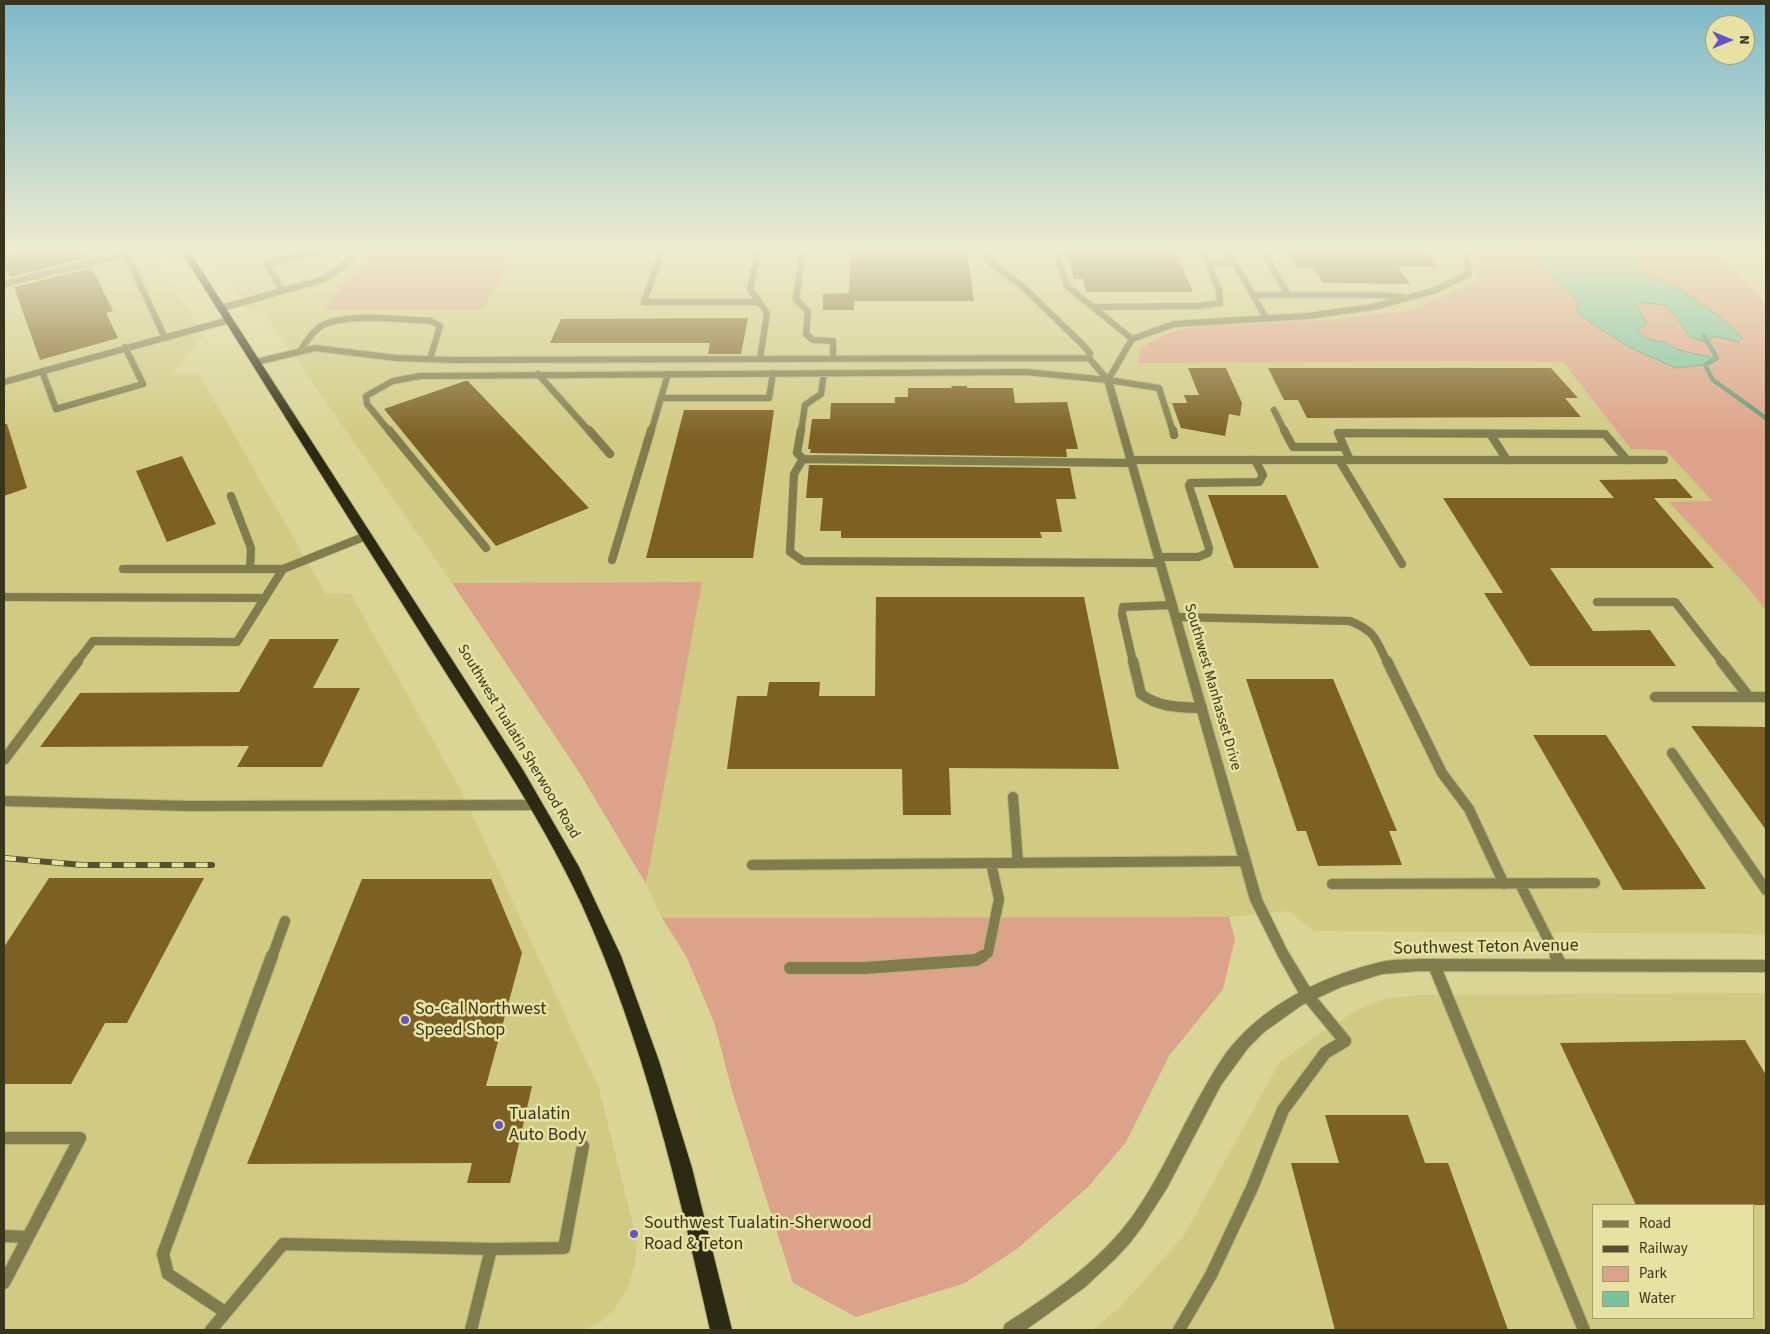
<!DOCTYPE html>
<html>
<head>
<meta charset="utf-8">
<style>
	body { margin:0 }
	#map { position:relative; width:1770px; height:1334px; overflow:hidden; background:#dad595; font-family:"Source Sans 3",sans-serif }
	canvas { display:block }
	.frame { position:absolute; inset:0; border:5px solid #38351c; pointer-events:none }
	.legend { position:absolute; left:1592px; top:1204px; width:162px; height:115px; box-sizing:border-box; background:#e7e2a2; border:1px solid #a19d6c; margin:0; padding:6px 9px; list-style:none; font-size:15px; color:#38351c }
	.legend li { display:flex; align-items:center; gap:10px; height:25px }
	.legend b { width:25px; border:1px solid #a19d6c }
	.north { position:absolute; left:1705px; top:15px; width:50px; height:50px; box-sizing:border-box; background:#e7e2a2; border:1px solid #a19d6c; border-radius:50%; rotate:90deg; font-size:14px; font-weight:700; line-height:20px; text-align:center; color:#38351c }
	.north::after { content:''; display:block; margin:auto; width:18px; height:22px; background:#6254cd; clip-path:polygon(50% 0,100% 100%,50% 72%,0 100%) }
</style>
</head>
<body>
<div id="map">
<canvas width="1770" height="1334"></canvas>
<div class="frame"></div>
<ul class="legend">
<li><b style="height:6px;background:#807c4e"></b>Road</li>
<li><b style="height:6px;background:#545031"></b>Railway</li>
<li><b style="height:14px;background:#dda28a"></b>Park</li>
<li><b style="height:14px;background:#7ac1a0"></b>Water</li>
</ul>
<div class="north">N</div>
</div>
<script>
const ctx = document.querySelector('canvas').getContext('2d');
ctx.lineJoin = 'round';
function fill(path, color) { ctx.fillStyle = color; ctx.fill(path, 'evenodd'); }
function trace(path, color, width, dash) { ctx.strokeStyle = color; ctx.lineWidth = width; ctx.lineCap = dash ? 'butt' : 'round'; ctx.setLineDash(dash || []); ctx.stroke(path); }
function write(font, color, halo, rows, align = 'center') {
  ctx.font = font + ' "Source Sans 3",sans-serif'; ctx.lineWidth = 5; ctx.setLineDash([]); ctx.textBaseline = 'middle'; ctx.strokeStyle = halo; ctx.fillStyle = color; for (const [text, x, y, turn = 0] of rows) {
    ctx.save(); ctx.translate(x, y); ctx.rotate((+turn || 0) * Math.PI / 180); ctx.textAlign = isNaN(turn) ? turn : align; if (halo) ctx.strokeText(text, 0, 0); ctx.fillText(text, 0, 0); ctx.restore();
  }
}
const built = new Path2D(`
	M4 251H154L203 336 173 374H199L326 594H351L461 790 599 1088 637 1241 635 1265 628 1287 614 1310 598 1324 582 1330H4Z
	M207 251H371L325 309H483L516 251H1469L1479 262 1476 281 1412 310 1328 320 1450 361 1563 362 1631 448 1665 450 1712 502 1670 503 1751 591 1766 611V934L1314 931 1289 911 1229 917 662 918 646 884 701 582 452 583 262 310H248Z
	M1716 251H1766V302Z
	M1766 993V1330H1092L1120 1307 1183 1237 1279 1063 1316 1036 1361 1008 1386 999 1416 995ZM1594 1205H1754V1318H1594Z`);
const green = new Path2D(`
	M371 251H516L483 309H324Z
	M1469 251H1716L1766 303V611L1751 591 1669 502 1712 501 1665 450 1631 449 1563 362 1450 361 1138 363 1141 348 1164 335 1190 327 1328 320 1412 310 1476 281 1479 262Z
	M702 582 646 884 579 772 452 583Z
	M1229 917 1235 939 1223 989 1169 1056 1126 1142 1088 1187 1017 1249 965 1283 856 1317 793 1283 733 1094 714 1022 687 958 662 918Z`);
const water = new Path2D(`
	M1533 251H1624L1641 272 1678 288 1723 319 1742 338 1738 342 1714 336 1707 342 1690 337 1676 316 1663 305 1642 302 1636 305 1647 325 1637 329C1642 340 1655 341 1666 342 1674 352 1703 355 1717 358L1705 365 1676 368 1633 349 1592 324 1577 311 1578 303 1574 296 1541 267Z`);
const stream = new Path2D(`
	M1704 336 1717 358 1705 365 1713 380 1766 418`);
const building = new Path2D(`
	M26 251H83L87 258 10 277 8 272 4 273V256Z
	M851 251H967L974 301H854V310H823V294L849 293Z
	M1066 251H1175L1193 292H1086L1083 279H1074Z
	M1287 251H1425L1438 267H1398L1410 284 1323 283 1313 268H1298Z
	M92 268 113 311 106 313 118 338 40 360 14 287Z
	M748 318 741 354H708L710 343H550L561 319Z
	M1188 368H1226L1242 403 1240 416 1229 414 1225 436 1181 428 1172 403H1187L1184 395H1199Z
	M1268 368H1551L1578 398H1565L1581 417 1307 418 1298 400H1284Z
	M465 381H468L589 508 496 546 384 409Z
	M951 386H967V388H1013L1015 403 1067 402 1078 449H1066L1067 457 810 453 811 449H808L812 419H830L831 403H895V397H908V388H952Z
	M684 410H774L753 558H646Z
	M4 424H7L27 488 4 496Z
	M182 456 216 524 167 542 136 471Z
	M809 465 1070 468 1076 499H1056L1062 532H1040L1042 538H841V531H820L823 498H806Z
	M1676 479 1693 498H1654L1714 568H1550L1593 631 1650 630 1676 666H1530L1484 593H1503L1443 498H1614L1599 480Z
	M1208 495H1286L1319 568H1234Z
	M876 597H1084L1119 769 949 768 951 815H903L902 769H727L737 696H767L769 682H820L819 696H875Z
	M270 639H339L313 688H360L322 767H237L249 746 40 747 80 693 239 692Z
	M1246 679H1333L1397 831H1389L1402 865 1318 866 1306 831H1297Z
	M1691 726 1766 727V830Z
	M1533 735H1606L1706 889 1623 890Z
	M49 878H204L127 1023H105L71 1084H4V947Z
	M362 879H491L522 953 486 1086H532L510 1183H467L472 1163 247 1164Z
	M1745 1040 1766 1075V1205H1636L1560 1043Z
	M1325 1115H1408L1425 1163H1448L1508 1330H1335L1291 1163H1339Z`);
const serviceFar3 = new Path2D(`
	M662 251 644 302H759
	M758 251 750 289 767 313 760 359 1089 358 1108 380
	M803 251 796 299 808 312 806 334 813 340 833 341V359
	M983 251 990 262 1020 284 1081 343 1090 353 1089 358
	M1056 251 1067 286 1132 339
	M1202 251 1208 263
	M1228 251 1266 318
	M1263 251 1288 295
	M4 284 126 254 165 338
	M283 291 266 264 319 251
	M1253 295H1382L1401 297
	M1093 307 1198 306 1220 303 1219 290 1208 263H1235
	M222 308 324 279 342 267 353 256V251
	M301 350C306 341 313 332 321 326 345 312 403 320 431 321L440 326 430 359
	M256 362 315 348 396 358 455 360 760 359
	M42 371 56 409 143 384 125 347
	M538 374 590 432
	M1108 380 1132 339 1174 324 1307 316 1373 307 1433 291 1469 274 1467 258 1461 251
	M4 382 229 320
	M661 398H769L773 373
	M1274 410 1285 432
	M390 432 367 404 366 396 393 381 420 376 1026 372 1108 380 1159 388 1173 432
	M651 432 668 374
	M801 432 805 405 821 394 824 373`);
const serviceFar2 = new Path2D(`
	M389 430 486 548
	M589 430 610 454
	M801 430 797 453 803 459 1132 463
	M1173 430 1174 435
	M1284 430 1293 447H1344
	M1491 435 1507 460
	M803 459 794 474 790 552 803 561 1160 563
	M1131 460H1664
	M1339 460 1402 564
	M1350 460 1338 433 1605 434 1627 460
	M231 496 251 548 250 569
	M1158 557H1198L1208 553 1209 548 1189 486 1190 483 1259 482 1263 475 1255 460
	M612 560 651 430
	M123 569H283L366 536
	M4 597 265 598
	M1597 602H1675L1722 662
	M1176 617 1350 621C1376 632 1375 638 1387 662
	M77 662 93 641 237 642 283 569
	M1133 662 1122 614 1123 607 1173 605`);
const serviceFar1 = new Path2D(`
	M1133 661 1141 694C1160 708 1179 707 1202 708
	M1387 661 1442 773 1469 809 1504 884
	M1721 661 1749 697
	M1655 697H1766
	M1672 753 1766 890
	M4 760 78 661
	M1013 797 1018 863
	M4 801 189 806 536 805
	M752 865 1245 861
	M1332 884 1595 883
	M1520 884 1557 957
	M272 957 285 921
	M981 957 988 953 999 899 991 863`);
const service = new Path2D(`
	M1556 956 1561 965
	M1434 965 1584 1330
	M790 968H864L976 960 983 956
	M4 1138H80L4 1283
	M4 1236 28 1237
	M491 1249 564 1248 583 1146
	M225 1312 168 1274 163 1254 272 956
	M211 1330 283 1244 491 1249 471 1330
	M1179 1330 1211 1275 1252 1188 1283 1110 1325 1053 1345 1041 1307 995`);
const minor = new Path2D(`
	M1105 378 1112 380 1262 899 1287 950 1312 991 1314 995 1312 999 1307 1001 1302 999 1279 958 1250 900 1104 380Z`);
const tertiary = new Path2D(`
	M1419 959 1766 960V972L1419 971 1382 974 1341 987 1302 1005 1264 1032 1248 1048 1221 1085 1167 1188 1142 1227 1129 1244 1115 1259 1085 1287 1034 1324 1025 1330H1003L1005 1324C1052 1294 1099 1262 1132 1217 1159 1179 1178 1135 1201 1094 1212 1075 1223 1054 1239 1038 1275 999 1330 974 1381 962 1393 959 1407 960 1419 959Z`);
const trunk = new Path2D(`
	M181 251H189L523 770 579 867 621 956 659 1061 692 1168 732 1330H710C678 1186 643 1040 582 905 539 813 481 729 427 643 345 512 263 382 181 251Z`);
const rail = new Path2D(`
	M4 858 82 865H212`);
const markers = [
	[405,1020,5,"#6254cd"],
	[499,1125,5,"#6254cd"],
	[634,1234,5,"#6254cd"]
];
const streetNames = [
	["Southwest Manhasset Drive",1212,687,74],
	["Southwest Tualatin Sherwood Road",518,742,59]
];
const nearStreetnames = [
	["Southwest Teton Avenue",1486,948,-1]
];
const nearPoinames = [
	["So-Cal Northwest",415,1010],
	["Speed Shop",415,1031],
	["Tualatin",509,1115],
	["Auto Body",509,1136],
	["Southwest Tualatin-Sherwood",644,1224],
	["Road & Teton",644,1245]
];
fill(built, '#d1ca82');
fill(green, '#dda28a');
fill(water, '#7ac1a0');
trace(water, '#669778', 1);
trace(stream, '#669778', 4.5);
fill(building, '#7c6024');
trace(serviceFar3, '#b6b27a', 8);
trace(serviceFar2, '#b6b27a', 9);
trace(serviceFar1, '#b6b27a', 12);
trace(service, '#b6b27a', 14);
trace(minor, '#b6b27a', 2);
trace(tertiary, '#b6b27a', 2);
trace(trunk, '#b6b27a', 2);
trace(serviceFar3, '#807c4e', 6);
trace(serviceFar2, '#807c4e', 8);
trace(serviceFar1, '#807c4e', 10);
trace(service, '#807c4e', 12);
fill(minor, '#807c4e');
fill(tertiary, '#807c4e');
fill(trunk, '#2c2a12');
trace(rail, '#545031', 6);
trace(rail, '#e7e2a2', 4.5, [12]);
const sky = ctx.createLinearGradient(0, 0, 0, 438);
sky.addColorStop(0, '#7cb9cb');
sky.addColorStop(0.57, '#eeeccf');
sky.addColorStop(1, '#eeeccf00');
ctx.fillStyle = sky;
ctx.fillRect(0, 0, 1770, 438);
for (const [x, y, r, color] of markers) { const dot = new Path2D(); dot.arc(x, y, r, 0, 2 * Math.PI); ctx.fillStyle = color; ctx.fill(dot); trace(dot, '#e7e2a2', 2); }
write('15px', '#38351c', '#e7e2a2', streetNames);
write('18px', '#38351c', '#e7e2a2', nearStreetnames);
write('18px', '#38351c', '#e7e2a2', nearPoinames, 'left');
</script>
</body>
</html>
